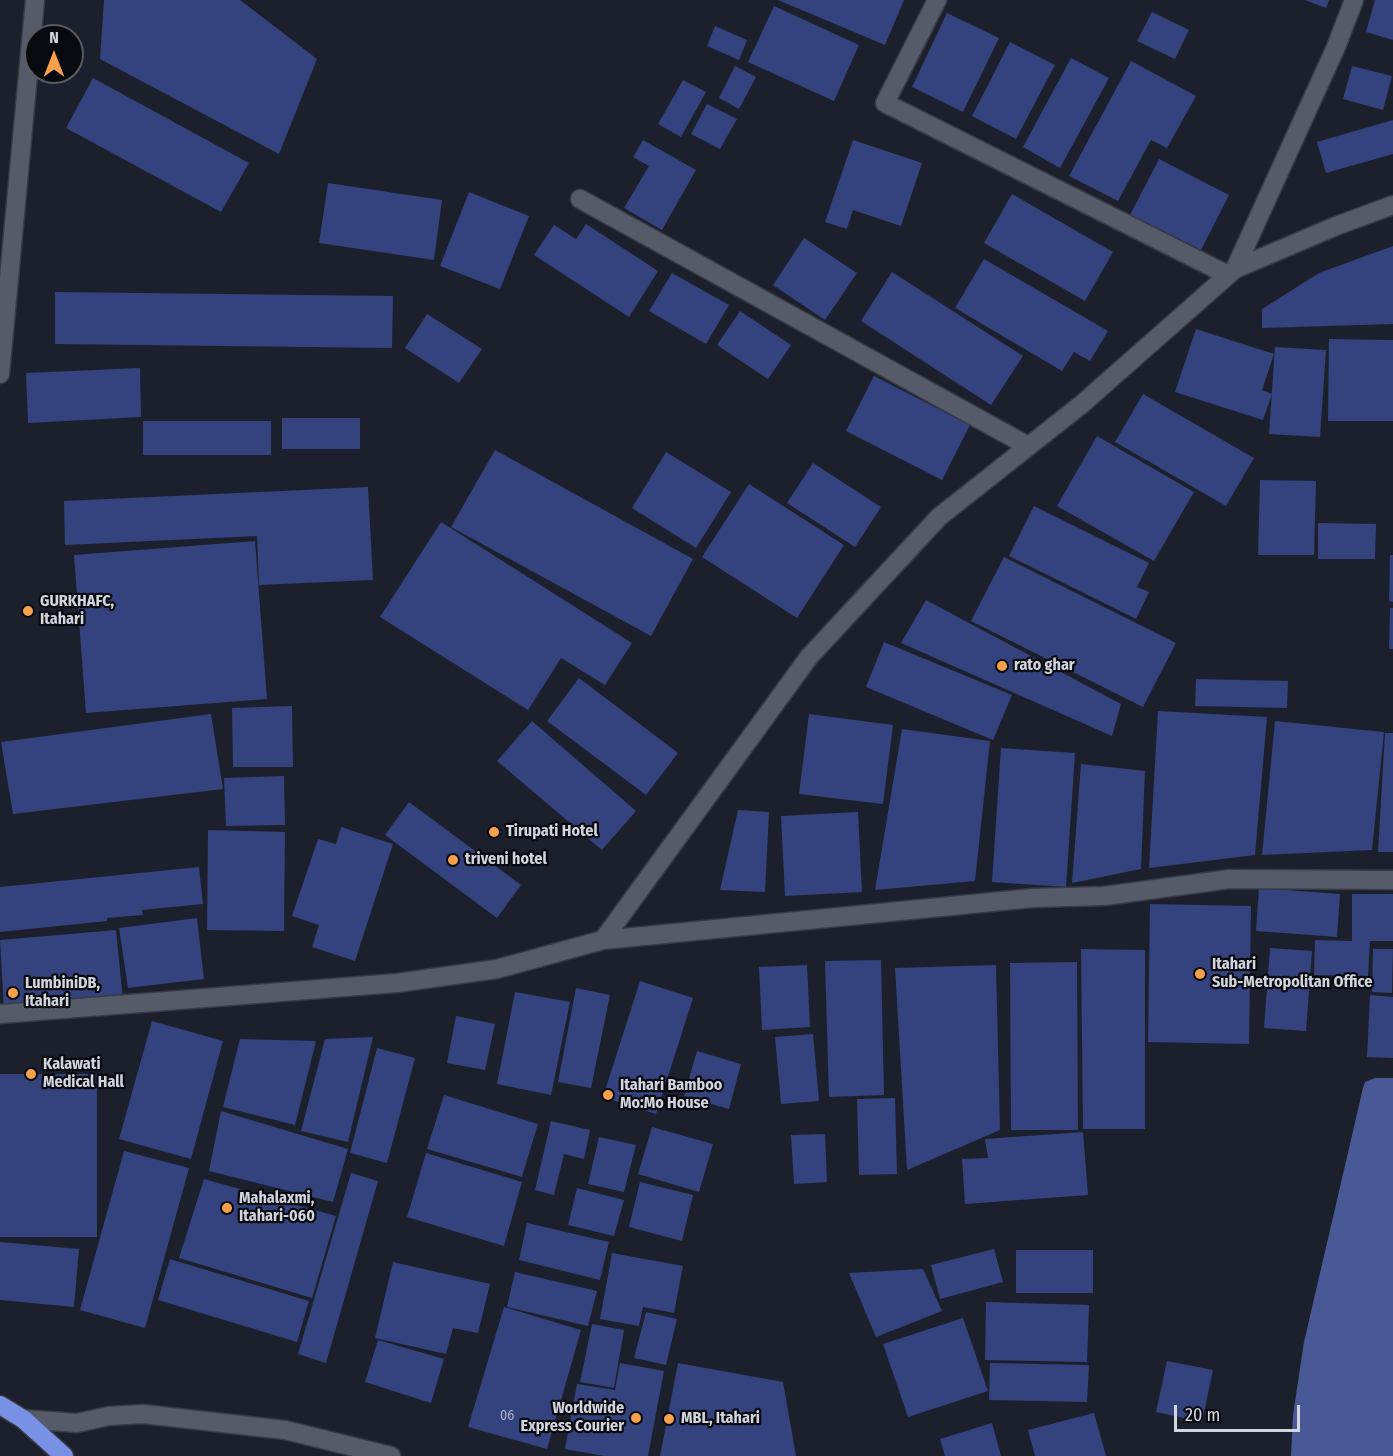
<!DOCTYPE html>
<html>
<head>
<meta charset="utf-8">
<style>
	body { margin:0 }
	#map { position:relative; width:1393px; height:1456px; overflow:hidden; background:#1c202d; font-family:"Fira Sans Condensed",sans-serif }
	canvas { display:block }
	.north { position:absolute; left:24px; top:24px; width:60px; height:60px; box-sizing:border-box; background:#080a10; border:2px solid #595b62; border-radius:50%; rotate:0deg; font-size:16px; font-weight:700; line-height:24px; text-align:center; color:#d2d5de }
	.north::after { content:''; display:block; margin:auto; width:21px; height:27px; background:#f9a04d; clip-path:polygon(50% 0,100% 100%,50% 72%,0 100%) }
	.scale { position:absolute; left:1174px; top:1405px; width:126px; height:27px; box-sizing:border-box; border:3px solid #d2d5de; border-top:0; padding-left:8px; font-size:18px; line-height:21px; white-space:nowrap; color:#d2d5de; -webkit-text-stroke:4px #080a10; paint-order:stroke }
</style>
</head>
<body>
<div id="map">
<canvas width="1393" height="1456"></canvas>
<div class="north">N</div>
<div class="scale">20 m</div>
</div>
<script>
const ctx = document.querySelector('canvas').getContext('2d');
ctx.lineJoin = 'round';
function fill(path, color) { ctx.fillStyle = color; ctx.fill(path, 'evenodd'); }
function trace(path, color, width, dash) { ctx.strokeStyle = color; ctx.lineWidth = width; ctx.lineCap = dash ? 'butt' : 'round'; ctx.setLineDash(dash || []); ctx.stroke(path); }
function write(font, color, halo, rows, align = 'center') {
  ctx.font = font + ' "Fira Sans Condensed",sans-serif'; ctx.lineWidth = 4.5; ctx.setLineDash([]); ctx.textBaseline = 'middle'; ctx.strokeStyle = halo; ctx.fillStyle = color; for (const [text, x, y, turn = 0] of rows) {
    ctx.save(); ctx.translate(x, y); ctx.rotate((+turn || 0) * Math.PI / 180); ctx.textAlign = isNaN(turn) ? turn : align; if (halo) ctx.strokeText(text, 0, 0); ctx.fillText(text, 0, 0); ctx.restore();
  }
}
const water = new Path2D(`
	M1375 1078H1393V1456H1291L1293 1415 1304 1342 1363 1088 1365 1082Z`);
const building = new Path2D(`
	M104 0H240L317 59 279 154 100 59Z
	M778 0H904L885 45Z
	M1305 0H1329L1326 8Z
	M1375 0H1393V40L1366 32Z
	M774 6 859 45 834 101 748 62Z
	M1152 12 1189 30 1175 59 1137 41Z
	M947 13 999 38 963 112 912 87Z
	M715 26 747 40 739 60 707 46Z
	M1010 42 1055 65 1016 139 972 116Z
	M1071 58 1109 78 1060 168 1023 147Z
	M1131 61 1196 96 1167 148 1151 140 1118 201 1069 176Z
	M735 66 756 77 739 109 719 98Z
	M1352 66 1392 76 1383 110 1343 99Z
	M93 78 249 163 221 212 66 128Z
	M683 80 706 92 681 137 658 124Z
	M707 104 737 119 720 149 691 134Z
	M1393 120V154L1326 173 1317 142Z
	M643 140 696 170 662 230 624 208 649 166 633 157Z
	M853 140 922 163 901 226 853 210 847 229 825 222Z
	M1159 159 1229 195 1201 250 1130 215Z
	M328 183 442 200 434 260 319 243Z
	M469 192 529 216 500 289 440 266Z
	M1012 194 1113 252 1085 301 984 243Z
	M586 224 658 271 629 317 534 255 554 225 576 239Z
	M804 238 857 273 825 320 773 285Z
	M1393 246V324L1262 328V309L1319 273Z
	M984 259 1108 331 1090 361 1074 352 1062 371 955 308Z
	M892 272 1023 356 991 405 861 321Z
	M672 273 729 305 706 344 649 311Z
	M55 292 393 296 392 348 55 344Z
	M740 311 791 345 768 379 717 345Z
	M427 314 482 349 459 383 405 348Z
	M1196 329 1274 354 1262 390 1272 394 1263 420 1175 392Z
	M1329 339 1393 340V421H1328Z
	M1275 347 1326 350 1320 437 1269 434Z
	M140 368 141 417 28 423 26 373Z
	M874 376 970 425 942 480 846 431Z
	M1143 394 1254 458 1226 506 1115 442Z
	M282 418H360V449H282Z
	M143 421H271V455H143Z
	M1097 436 1194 492 1154 561 1057 506Z
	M495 450 693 559 651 636 451 527Z
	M666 452 731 492 696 548 632 508Z
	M813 463 881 507 855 547 787 503Z
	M1260 480 1316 481 1314 555H1258Z
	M749 484 844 545 797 618 702 557Z
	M368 487 373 580 259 585 257 536 65 545 64 501Z
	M1034 506 1149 563 1137 587 1149 592 1136 619 1009 556Z
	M441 522 632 643 605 685 561 658 528 710 380 617Z
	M1318 523 1376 524 1375 559H1318Z
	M255 541 267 699 86 713 74 555Z
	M1390 555H1393V602L1389 601Z
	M1004 557 1176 643 1143 707 971 621Z
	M926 600 1121 704 1112 736 901 643Z
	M1390 608H1393V649H1389Z
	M884 642 1012 695 993 740 866 687Z
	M579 678 678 753 646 795 547 721Z
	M1196 679 1288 681 1287 708 1195 706Z
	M292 706 293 767H233L232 708Z
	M1158 711 1267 717 1255 855 1149 868Z
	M211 714 223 789 13 814 1 742Z
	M809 714 893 725 883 804 799 794Z
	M532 721 636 811 602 850 497 761Z
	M1275 721 1384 732 1372 850 1262 855Z
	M902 729 990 741 975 881 875 890Z
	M1385 733H1393V852H1378Z
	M1001 748 1075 753 1066 887 992 882Z
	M1081 764 1145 771 1141 869 1072 883Z
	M284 776 285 825 226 826 224 778Z
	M409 802 521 885 497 918 385 835Z
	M738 810 769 812 765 892 720 890Z
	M858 812 862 892 785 896 781 816Z
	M341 827 393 844 355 961 312 947 319 925 292 916 318 839 336 844Z
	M208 830 285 832 284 931 207 930Z
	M199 867 203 904 142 910 143 915 107 918V921L0 932V887Z
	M1259 888 1340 894 1337 937 1256 931Z
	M1352 894H1393V941H1370L1368 976 1314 975 1315 940 1352 941Z
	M1150 904 1251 906 1249 1044 1148 1042Z
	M197 918 204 979 128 988 119 928Z
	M116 930 123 1000 4 1010 0 940Z
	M1270 948 1312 951 1306 1031 1264 1028Z
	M1081 949 1145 950V1129H1083Z
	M1373 949H1393L1392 993 1372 992Z
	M881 960 884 1095 829 1097 825 961Z
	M1077 962 1078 1130H1011L1010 963Z
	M807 965 810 1027 762 1030 759 967Z
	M996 965 1000 1130 907 1170 895 968Z
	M640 981 693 998 656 1114 603 1097Z
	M576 988 610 995 591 1088 558 1082Z
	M515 992 570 1002 551 1095 497 1084Z
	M1370 995 1393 997V1058L1367 1057Z
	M456 1016 495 1024 485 1070 447 1063Z
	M152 1021 223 1041 191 1159 119 1139Z
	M813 1034 819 1101 781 1104 775 1037Z
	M373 1037 348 1142 301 1131 325 1039Z
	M240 1039 316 1041 295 1125 223 1107Z
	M377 1048 415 1058 387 1163 350 1153Z
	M697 1051 741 1064 729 1109 684 1096Z
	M0 1074H97V1237H0Z
	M444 1095 538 1124 522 1177 427 1149Z
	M895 1098 897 1174 859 1175 857 1099Z
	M221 1111 348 1149 333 1202 209 1171Z
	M551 1121 590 1130 584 1159 564 1154 554 1195 535 1190Z
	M652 1127 713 1144 699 1192 638 1174Z
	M1083 1132 1088 1195 965 1204 962 1159 988 1158 985 1139Z
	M825 1134 827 1182 794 1184 791 1135Z
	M599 1137 636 1145 624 1192 588 1184Z
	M124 1151 189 1168 145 1328 80 1310Z
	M426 1153 522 1182 504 1246 407 1217Z
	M351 1173 378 1181 326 1363 298 1354Z
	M204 1179 336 1216 312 1298 179 1258Z
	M640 1182 693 1195 682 1241 629 1227Z
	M577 1188 624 1200 614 1236 568 1225Z
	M527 1223 609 1242 600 1280 519 1260Z
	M0 1242 79 1249 74 1307 0 1300Z
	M994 1249 1003 1282 940 1299 931 1265Z
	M1016 1250H1093V1293H1016Z
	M612 1253 683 1266 674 1313 643 1307 639 1326 600 1319Z
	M170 1259 309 1301 297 1342 158 1300Z
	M393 1262 490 1284 478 1333 453 1328 446 1354 375 1338Z
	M923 1269 942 1311 876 1337 849 1273Z
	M515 1272 597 1291 588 1326 507 1307Z
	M986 1302 1089 1305 1087 1362 985 1360Z
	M504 1307 581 1330 547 1449 468 1427Z
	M646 1312 677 1319 666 1365 634 1358Z
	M963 1318 988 1391 908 1417 883 1344Z
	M592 1324 624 1330 614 1388 580 1382Z
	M378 1340 444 1359 431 1403 365 1382Z
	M1167 1361 1213 1370 1202 1422 1156 1412Z
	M620 1363 664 1371 648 1456H604L565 1449 577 1384 615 1390Z
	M678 1363 783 1382 796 1456H660Z
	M990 1363 1089 1365 1087 1402 989 1400Z
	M1094 1413 1106 1456H1035L1028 1430Z
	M992 1423 1001 1456H945L940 1439Z`);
const minor = new Path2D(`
	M937 0 885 103 1228 275
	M580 199 1028 446
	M1235 269 1336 47 1354 0
	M0 374 35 0
	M603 940 809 657 939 517 1082 404 1235 269 1336 226 1393 205
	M0 1014 397 983 497 969 603 940 1033 898 1104 896 1230 879 1393 880
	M23 1419 77 1423 109 1416 143 1414 285 1430 391 1456`);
const highway = new Path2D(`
	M0 1405 23 1419 64 1456`);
const markers = [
	[28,611,6,"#f9a04d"],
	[1002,666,6,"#f9a04d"],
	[494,832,6,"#f9a04d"],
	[453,860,6,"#f9a04d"],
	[1200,974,6,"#f9a04d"],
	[13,993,6,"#f9a04d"],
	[31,1074,6,"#f9a04d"],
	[608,1095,6,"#f9a04d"],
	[227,1208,6,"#f9a04d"],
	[636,1418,6,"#f9a04d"],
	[669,1419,6,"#f9a04d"]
];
const numberNames = [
	["06",507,1416]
];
const poiNames = [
	["GURKHAFC,",40,602],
	["Itahari",40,620],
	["rato ghar",1014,666],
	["Tirupati Hotel",506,832],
	["triveni hotel",465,860],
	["Itahari",1212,965],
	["Sub-Metropolitan Office",1212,983],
	["LumbiniDB,",25,984],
	["Itahari",25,1002],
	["Kalawati",43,1065],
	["Medical Hall",43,1083],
	["Itahari Bamboo",620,1086],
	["Mo:Mo House",620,1104],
	["Mahalaxmi,",239,1199],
	["Itahari-060",239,1217],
	["Worldwide",624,1409,"right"],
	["Express Courier",624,1427,"right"],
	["MBL, Itahari",681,1419]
];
fill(water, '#485995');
fill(building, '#34427d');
trace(minor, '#383b45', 21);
trace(highway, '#383b45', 21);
trace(minor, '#565b6a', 18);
trace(highway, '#7991e4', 18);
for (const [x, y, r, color] of markers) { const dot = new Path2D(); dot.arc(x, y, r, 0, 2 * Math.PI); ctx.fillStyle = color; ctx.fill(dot); trace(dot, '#080a10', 2); }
write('14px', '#aab0c6', null, numberNames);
write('bold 16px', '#d2d5de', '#080a10', poiNames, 'left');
</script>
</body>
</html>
